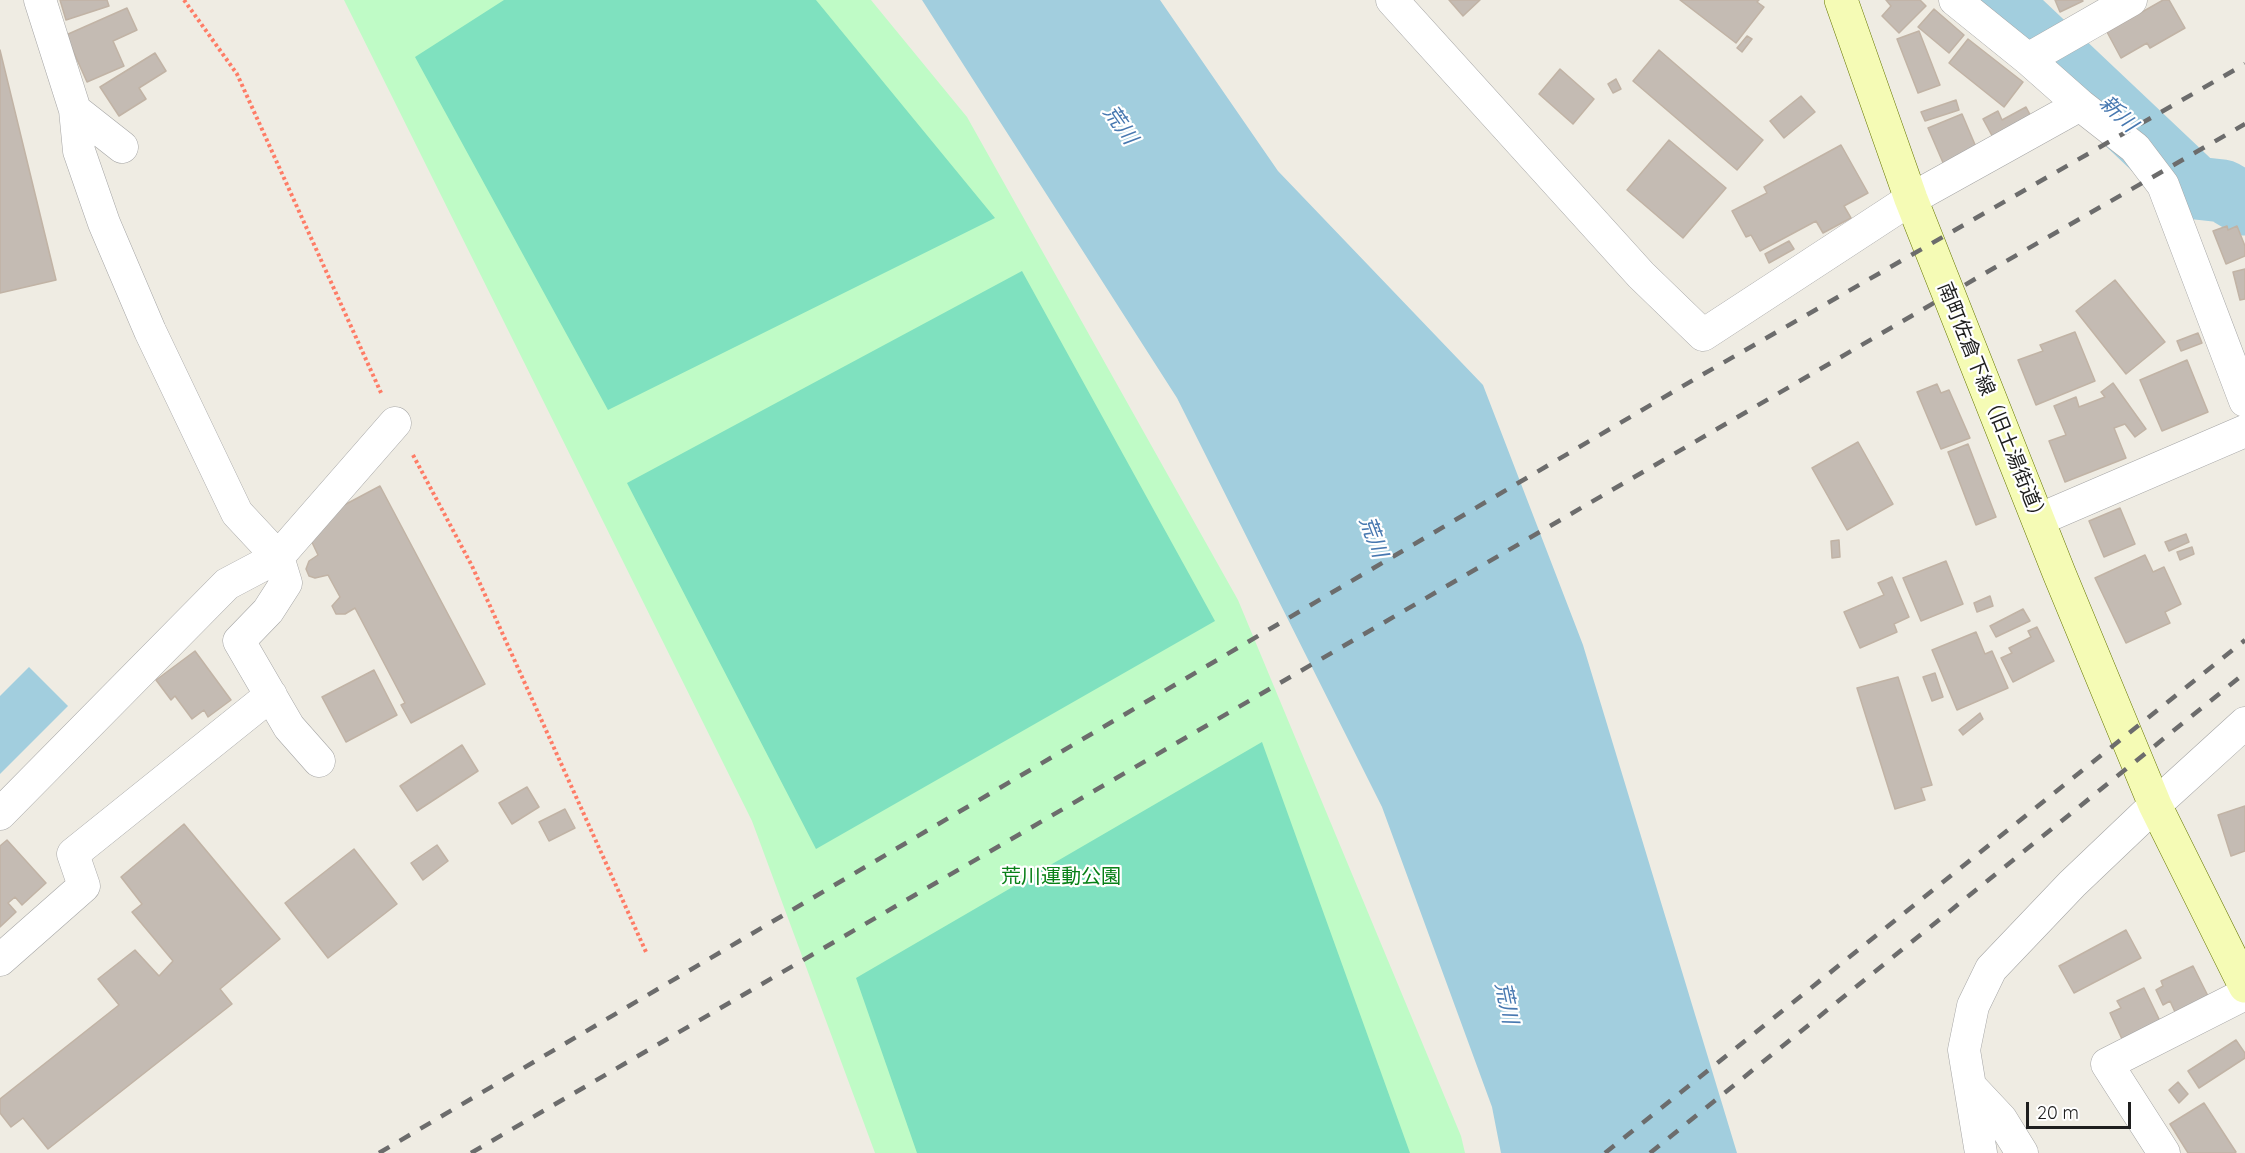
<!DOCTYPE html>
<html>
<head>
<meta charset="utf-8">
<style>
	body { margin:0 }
	#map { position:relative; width:2245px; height:1153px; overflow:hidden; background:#efece3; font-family:Quicksand,sans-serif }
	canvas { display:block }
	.scale { position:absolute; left:2026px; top:1102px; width:105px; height:27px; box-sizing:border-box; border:3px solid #1e1e1e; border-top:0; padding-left:8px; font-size:18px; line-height:21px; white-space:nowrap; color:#1e1e1e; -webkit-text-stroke:4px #fff; paint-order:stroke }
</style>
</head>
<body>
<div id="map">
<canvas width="2245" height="1153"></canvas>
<div class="scale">20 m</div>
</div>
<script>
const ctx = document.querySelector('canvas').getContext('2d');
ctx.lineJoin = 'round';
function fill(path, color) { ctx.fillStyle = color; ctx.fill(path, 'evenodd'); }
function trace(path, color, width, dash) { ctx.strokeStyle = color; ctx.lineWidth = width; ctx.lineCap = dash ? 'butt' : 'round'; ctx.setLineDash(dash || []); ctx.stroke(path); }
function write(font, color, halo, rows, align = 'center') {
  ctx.font = font + ' Quicksand,"Noto Sans JP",sans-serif'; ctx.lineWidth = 4.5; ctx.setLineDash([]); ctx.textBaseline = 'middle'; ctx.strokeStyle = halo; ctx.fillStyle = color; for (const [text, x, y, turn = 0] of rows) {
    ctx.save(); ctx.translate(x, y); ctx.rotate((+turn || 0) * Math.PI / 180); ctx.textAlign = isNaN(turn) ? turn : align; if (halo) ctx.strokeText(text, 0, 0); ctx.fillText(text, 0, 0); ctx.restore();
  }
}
const park = new Path2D(`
	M344 0H871L967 117 1238 600 1461 1136 1465 1153H875L752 821Z`);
const pitch = new Path2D(`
	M504 0H816L995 218 608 410 415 57Z
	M1022 271 1215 621 816 849 627 483Z
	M1262 742 1410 1153H917L856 978Z`);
const water = new Path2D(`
	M922 0H1160L1278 171 1483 385 1583 645 1737 1153H1501L1492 1107 1382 807 1177 398Z
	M29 667 68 706 0 774V696Z`);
const river = new Path2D(`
	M2006 0 2012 14 2196 188 2223 191 2245 204`);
const building = new Path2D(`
	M60 0H107L109 6 66 20Z
	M1449 0H1480L1463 16Z
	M1680 0H1759L1757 2 1764 7 1736 43Z
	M1886 0H1920L1926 6 1899 33 1882 16 1891 6Z
	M2055 0H2082L2083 1 2060 12Z
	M2163 0H2169L2185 28 2150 48 2147 43 2121 58 2107 32Z
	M127 8 137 30 113 41 124 66 87 82 66 35Z
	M1934 9 1964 35 1949 53 1918 27Z
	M1919 31 1940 85 1918 93 1897 39Z
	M1747 36 1752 39 1742 52 1737 48Z
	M1968 39 2023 82 2004 107 1949 63Z
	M0 50 56 280 0 293Z
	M1659 50 1763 140 1737 170 1633 81Z
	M155 53 166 71 139 88 146 99 119 116 100 87Z
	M1560 69 1594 99 1573 124 1539 94Z
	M1616 79 1621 89 1613 93 1608 84Z
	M1801 96 1815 112 1784 138 1770 121Z
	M1956 100 1959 110 1925 121 1921 112Z
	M2026 107 2034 122 1996 143 1983 119 1998 111 2002 120Z
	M1962 114 1976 147 1944 165 1928 128Z
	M1669 140 1726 188 1683 238 1627 190Z
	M1841 145 1868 193 1844 206 1851 218 1823 233 1816 221 1760 251 1751 235 1746 237 1732 211 1767 193 1764 187Z
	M2227 226 2228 230 2237 226 2245 246V256L2226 264 2213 231Z
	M1789 241 1794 249 1769 263 1765 254Z
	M2245 269V299L2240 300 2233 272Z
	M2115 280 2165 342 2126 374 2076 311Z
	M2075 332 2095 381 2036 405 2018 360 2043 351 2040 345Z
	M2198 333 2202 343 2181 351 2177 341Z
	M2187 360 2208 412 2162 431 2140 380Z
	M2113 383 2146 429 2135 437 2125 424 2114 428 2126 458 2065 482 2049 441 2066 435 2054 406 2076 397 2079 407 2105 397 2101 392Z
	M1937 384 1941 393 1949 390 1970 438 1941 449 1917 392Z
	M1858 442 1893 504 1847 530 1812 468Z
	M1968 444 1996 517 1976 525 1948 452Z
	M380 486 485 684 411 723 401 705 405 703 355 608 345 614H336L332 606 340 597 328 575 315 578 309 576 306 569 309 561 318 555 309 536 316 520Z
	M2120 508 2135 544 2104 557 2089 521Z
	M2186 534 2189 542 2169 551 2165 542Z
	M1839 540 1840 557 1832 558 1831 541Z
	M2192 547 2194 554 2180 560 2177 552Z
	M2145 555 2153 572 2164 567 2181 604 2165 612 2170 623 2126 643 2095 578Z
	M1946 561 1963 604 1921 621 1903 578Z
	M1892 577 1909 617 1894 624 1897 632 1860 648 1844 612 1884 595 1878 583Z
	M1990 596 1993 606 1977 612 1974 603Z
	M2023 609 2030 621 1996 637 1990 626Z
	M2037 627 2054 661 2013 682 2001 658 2012 653 2009 648 2031 637 2028 631Z
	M1976 632 1985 654 1992 651 2008 688 1957 710 1932 650Z
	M195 651 231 700 208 717 204 710 192 719 175 696 171 700 156 680Z
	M374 670 397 715 346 742 322 697Z
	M1935 673 1943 697 1932 701 1923 677Z
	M1898 677 1932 785 1921 788 1925 800 1895 809 1857 688Z
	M1980 713 1983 719 1963 735 1959 730Z
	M462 745 478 771 417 811 400 786Z
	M527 787 539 807 512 824 499 803Z
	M2245 806V851L2231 856 2218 815Z
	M565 809 575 828 549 841 539 822Z
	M184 824 280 939 220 989 232 1004 48 1149 23 1118 11 1127 0 1113V1099L119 1005 98 979 135 950 159 976 173 961 132 912 142 904 121 877Z
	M7 840 46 883 22 905 15 897 8 903 16 912 0 927V846Z
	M437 845 448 861 423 880 411 863Z
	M354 849 397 904 328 958 285 903Z
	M2126 930 2141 958 2074 993 2059 966Z
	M2193 966 2208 996 2175 1012 2170 1001 2163 1005 2156 990 2163 986 2161 981Z
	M2144 988 2160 1021 2122 1039 2110 1013 2121 1008 2117 1001Z
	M2236 1040 2245 1053V1058L2199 1088 2188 1071Z
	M2178 1082 2188 1094 2179 1103 2169 1090Z
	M2204 1103 2236 1152 2234 1153H2188L2170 1124Z`);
const path = new Path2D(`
	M184 0 237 74 382 395
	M413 455 472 566 646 952`);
const street = new Path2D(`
	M1392 0 1641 275 1703 335 1911 199 2080 105 2028 59 1955 0
	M2028 59 2131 0
	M2080 105 2135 148 2163 185 2245 401
	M75 110 122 147
	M2038 520 2245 431
	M319 761 289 727 239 641 268 611 286 583 278 557 395 423
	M0 814 227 584 278 557 237 513 150 331 104 223 79 151 75 110 40 0
	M0 960 84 886 73 854 271 695
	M1970 1086 2001 1119 2022 1153
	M1981 1153 1964 1050 1973 1006 1991 969 2072 884 2155 805 2245 723
	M2164 1153 2107 1064 2245 994`);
const secondary = new Path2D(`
	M1841 0 1911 199 2059 573 2155 805 2245 986`);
const rail = new Path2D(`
	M379 1153 1700 376 2245 64
	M471 1153 1982 275 2245 124
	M1605 1153 2245 640
	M1650 1153 2245 673`);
const streetNames = [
	["南町佐倉下線（旧土湯街道）",1992,404,68]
];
const parkNames = [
	["荒川運動公園",1061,877]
];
const waterNames = [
	["新川",2118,114,44],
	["荒川",1120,125,55],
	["荒川",1373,537,69],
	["荒川",1506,1003,78]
];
fill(park, '#bffbc6');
fill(pitch, '#7fe1bf');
fill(water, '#a2cede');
trace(river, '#a2cede', 63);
fill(building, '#c4bbb3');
trace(building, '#c1b3a5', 1.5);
trace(street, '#a5a5a5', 33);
trace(secondary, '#677802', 34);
trace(path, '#fe7c66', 4, [3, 3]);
trace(street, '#fff', 32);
trace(secondary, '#f5fbb5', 33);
trace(rail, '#6c6c6c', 4.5, [12, 12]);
write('20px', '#1e1e1e', '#fff', streetNames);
write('20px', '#088017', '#fff', parkNames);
write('italic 21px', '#4778b0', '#fff', waterNames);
</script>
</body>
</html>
